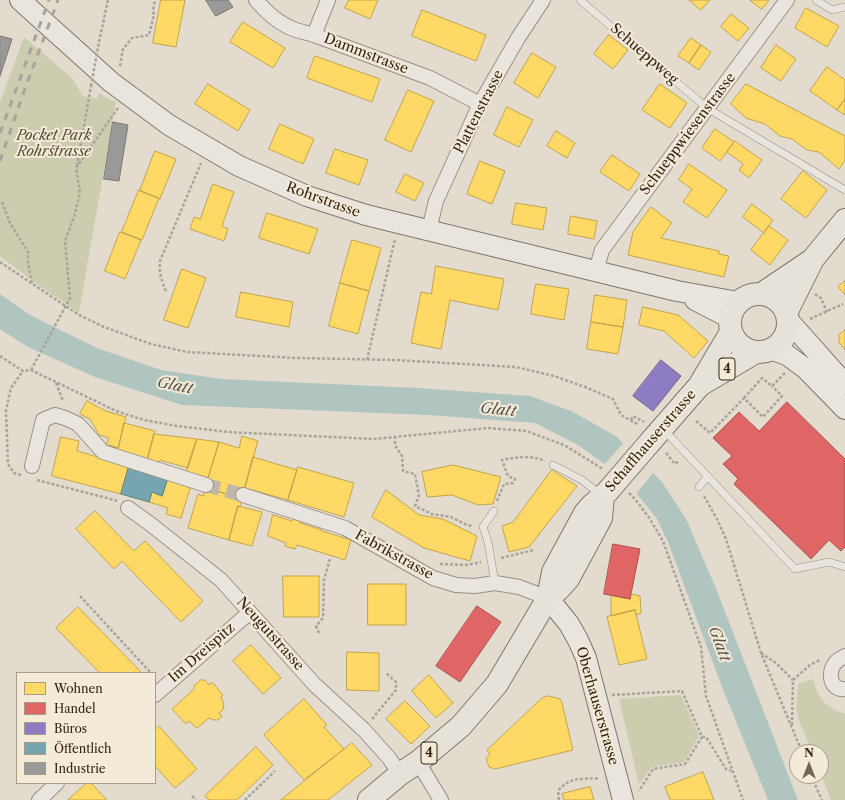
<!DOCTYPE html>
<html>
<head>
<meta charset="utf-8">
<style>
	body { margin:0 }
	#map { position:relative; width:845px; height:800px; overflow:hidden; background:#e3dbcd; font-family:"Libre Caslon Text",serif }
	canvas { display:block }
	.legend { position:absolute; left:16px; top:672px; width:140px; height:112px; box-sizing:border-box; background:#f3ead8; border:1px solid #a79c8a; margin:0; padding:5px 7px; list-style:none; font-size:12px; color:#352614 }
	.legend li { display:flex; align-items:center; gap:8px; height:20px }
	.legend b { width:20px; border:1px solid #a79c8a }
	.north { position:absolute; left:789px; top:744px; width:40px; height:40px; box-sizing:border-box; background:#f3ead8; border:1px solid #a79c8a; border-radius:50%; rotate:0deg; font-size:11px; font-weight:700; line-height:16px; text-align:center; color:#352614 }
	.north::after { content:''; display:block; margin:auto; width:14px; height:18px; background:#726555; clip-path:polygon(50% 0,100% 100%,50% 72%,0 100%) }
</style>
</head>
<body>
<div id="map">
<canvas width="845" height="800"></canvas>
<ul class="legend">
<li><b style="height:11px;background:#ffd966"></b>Wohnen</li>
<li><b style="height:11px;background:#e06666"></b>Handel</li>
<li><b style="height:11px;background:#8e7cc3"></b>Büros</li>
<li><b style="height:11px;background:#76a5af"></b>Öffentlich</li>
<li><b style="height:11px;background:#999"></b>Industrie</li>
</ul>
<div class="north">N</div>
</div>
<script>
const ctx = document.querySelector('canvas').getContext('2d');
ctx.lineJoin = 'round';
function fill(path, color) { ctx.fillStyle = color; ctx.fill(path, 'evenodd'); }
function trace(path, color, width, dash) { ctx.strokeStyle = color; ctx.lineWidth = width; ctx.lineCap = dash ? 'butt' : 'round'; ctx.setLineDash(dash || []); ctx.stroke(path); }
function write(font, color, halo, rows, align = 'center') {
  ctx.font = font + ' "Libre Caslon Text",serif'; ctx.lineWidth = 4; ctx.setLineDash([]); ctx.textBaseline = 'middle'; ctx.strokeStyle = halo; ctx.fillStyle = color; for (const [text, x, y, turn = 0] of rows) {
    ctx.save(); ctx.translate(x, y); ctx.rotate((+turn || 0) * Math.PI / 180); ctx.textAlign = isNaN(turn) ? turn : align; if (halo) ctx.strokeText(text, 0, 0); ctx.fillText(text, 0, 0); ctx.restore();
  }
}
const green = new Path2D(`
	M24 37 71 77 83 96 97 99 99 93 112 101H116L79 313 33 281 0 256V102Z
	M813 679C818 698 826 708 845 714V800H831L821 774V752H812L800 723 796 709 798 684Z
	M681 695 699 736 684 762 652 767 639 784 619 699Z`);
const water = new Path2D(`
	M0 294 30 315 97 348 161 370 221 379 419 388 530 396 571 411 616 436 662 482 686 519 715 586 798 800H768L722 687 668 542 657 519 637 494 606 465 578 445 535 423 429 415 182 405 95 377 28 347 0 329Z`);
const pier = new Path2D(`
	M624 442 654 472 635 495 604 465Z`);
const homes = new Path2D(`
	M161 0H185L176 47 153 43Z
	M349 0H378L370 19 345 8Z
	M689 0H710L701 10Z
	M750 0H769L762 9Z
	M806 8 839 26 827 47 795 28Z
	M422 10 486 35 476 61 412 36Z
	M731 14 749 28 738 41 721 27Z
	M243 22 285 48 273 68 230 42Z
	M609 35 628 50 613 69 594 54Z
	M691 38 701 45 689 63 678 56Z
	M701 45 711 52 699 70 689 63Z
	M776 45 796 59 781 81 761 68Z
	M532 53 556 67 538 98 514 83Z
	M315 56 380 79 372 102 307 78Z
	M827 67 845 80V99L837 110 810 91Z
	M208 84 250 110 238 131 195 104Z
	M660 84 687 103 670 128 642 110Z
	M746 84 845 136V160L839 169 819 152 807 150 792 139 780 136 765 124 746 118 731 104Z
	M408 90 434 101 411 152 385 140Z
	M845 99V115L837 110Z
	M507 107 533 120 519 147 494 135Z
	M280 124 314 139 303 164 269 149Z
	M715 129 734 142 720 161 702 148Z
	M556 131 575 143 567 158 547 146Z
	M735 141 762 160 749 178 739 170 743 164 727 152Z
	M335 149 368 160 359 185 326 173Z
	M155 151 176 159 160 199 140 191Z
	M612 155 640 174 629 191 600 172Z
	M480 161 505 171 492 204 467 194Z
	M689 164 727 190 707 218 683 202 692 189 679 180Z
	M803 171 827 190 806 218 781 199Z
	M405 174 424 183 415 201 396 192Z
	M213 184 234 192 222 226 228 229 224 241 190 229 194 217 200 219Z
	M139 190 159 198 142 240 122 232Z
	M516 203 547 208 543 230 512 224Z
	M752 204 773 220 764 233 743 217Z
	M651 207 672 223 661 238 719 251V254L729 256 724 277 628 255 633 232Z
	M267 213 318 229 309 254 259 238Z
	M571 216 597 221 594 239 568 234Z
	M769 226 788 240 770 265 751 250Z
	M120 232 141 240 125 279 105 271Z
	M352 240 381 248 369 291 340 283Z
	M436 266 504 279 498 310 450 300 441 349 411 343 421 292 431 294Z
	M182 269 206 278 188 328 164 320Z
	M845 281V295L838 287Z
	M340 283 369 291 358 334 329 326Z
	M536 284 569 289 564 320 531 314Z
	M241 292 293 302 289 327 236 317Z
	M595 295 627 300 623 327 591 322Z
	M643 307 678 315 708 341 694 358 664 331 639 325Z
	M591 322 623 327 618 354 587 349Z
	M845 330V350L839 342V335Z
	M87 401 106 411 126 417 118 448 106 445 109 438 99 435 90 419 80 414Z
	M124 423 155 431 147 461 108 450 109 445 118 448Z
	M154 434 197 439 188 468 160 460 159 464 147 461Z
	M242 436 258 441 242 498 205 488 219 442 239 448Z
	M61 437 79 441 77 451 129 466 121 494 52 476Z
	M197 439 219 442 208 478 186 472Z
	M253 457 297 470 288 500 245 488Z
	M453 465 501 477 493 504 478 505 452 495 427 497 422 472Z
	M298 467 354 483 344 517 288 500Z
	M552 470 577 486 529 547 509 552 502 526 513 522Z
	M168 478 191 485 181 518 166 514 168 508 149 502 152 492 162 496Z
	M205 488 242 498 240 507 238 506 229 540 188 528 198 494 203 496Z
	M386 490 419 515 443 519 477 536 470 561 424 548 372 517Z
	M238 506 262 512 252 546 229 540Z
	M95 511 134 551 145 541 203 601 181 622 122 561 114 569 76 529Z
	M273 515 292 521 293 519 301 521 300 523 322 530V531L351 540 345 560 297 545 295 549 285 546 286 543 268 536Z
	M283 576H319V617H284Z
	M368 584H406V625H368Z
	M631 594 640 596 641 613 636 615 635 610 611 616V595L630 599Z
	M78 607 142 673H100L56 628Z
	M635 610 647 659 619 665 607 617Z
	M251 645 281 678 263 694 233 661Z
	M347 652 379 653V691L347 690Z
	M429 675 453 703 436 718 412 691Z
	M201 680H205L209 685 210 683H213L223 695 221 697 224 704 223 710 219 713 222 716 218 720H214L209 718 197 728 189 721 186 724 172 709 194 689V686Z
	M549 696 560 699 562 703 573 750 495 769 489 767 486 759 490 754 487 750 542 698Z
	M304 699 327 725 324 727 344 749 304 780 264 735Z
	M405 701 430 726 411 744 386 719Z
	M159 726 197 769 175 788 155 766V730Z
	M352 743 372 765 328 800H281Z
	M256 747 273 765 237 800H209L205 796Z
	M703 772 714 800H670L665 787Z
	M87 783H91L107 800H68Z
	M590 787 594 800H564L562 794Z`);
const shops = new Path2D(`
	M787 402 845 459V547L841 551 829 540 811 559 734 484 738 479 723 464 732 456 713 438 739 412 759 431Z
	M613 544 640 549 630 599 604 594Z
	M477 606 501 622 460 682 436 666Z`);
const offices = new Path2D(`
	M661 360 681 376 653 411 633 396Z`);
const public = new Path2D(`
	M129 466 168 478 162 496 152 492 149 502 121 494Z`);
const industry = new Path2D(`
	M206 0H228L233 7 216 16Z
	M0 36 12 39 0 76Z
	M113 122 128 125 119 181 104 179Z`);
const streetTunnel = new Path2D(`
	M206 485 243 495`);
const path = new Path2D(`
	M99 42 108 0
	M120 66 123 49 132 38 149 35 154 15 153 11 155 0
	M77 166 91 86
	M2 202 10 223 28 252V262L32 284
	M0 262 79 315 104 327 151 344 187 352 297 358 395 360 516 367 554 376 585 387 613 399 621 415 639 425
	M166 291C161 280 159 272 160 261L201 163
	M815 294 821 298 827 312
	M810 319 843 304
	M0 356 23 371 31 370 116 411 144 420 177 426 228 432 373 439 488 428 526 431 564 445 603 469
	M367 360 395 239
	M31 370 70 298 65 241 74 217 80 193 76 168 118 108
	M56 383 63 401
	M744 398 762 378 772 386 785 373
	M631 420 633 416 644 422
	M696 421 710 433 744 398 763 417 782 396 772 386
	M395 436V445L402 456 403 471 415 474 419 496 415 506 432 514 451 517 467 525 473 526
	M666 453 675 464 679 461
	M21 475 14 473 8 464 6 410 11 388 23 371
	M37 480 118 501
	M629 493 635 499 650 519 663 541 701 647 706 696 743 800
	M704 496 717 519 726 539 761 653 802 752
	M497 501 504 484 513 483 515 479 508 476 502 460C517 457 531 455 545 461
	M501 558 534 550
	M440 564 466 565 481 562
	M80 596 151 673
	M319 633 316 626 323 618 324 580 330 559
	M761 653 776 663 793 680
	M612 695 682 691 702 737 685 764 653 769 639 791
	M372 719 396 690V682L386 673
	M792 725 793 680 810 665 820 660
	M702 737H706L726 769 731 771
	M811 776 822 800
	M192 796 196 800
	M245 800 275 771
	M559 800 558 791C571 775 582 780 600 778`);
const lane = new Path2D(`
	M580 0 707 108 845 190
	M816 0 832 10 845 7
	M664 430 795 569 829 562 845 567
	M553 465 582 480 601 495
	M699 487 708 476
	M494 511 483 527 488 542 495 583`);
const street = new Path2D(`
	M256 0C266 12 281 25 296 30 302 32 308 33 314 35L430 78 480 104
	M314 35 328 0
	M429 230 436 201 480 104 518 38 543 0
	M596 271 602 250 787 0
	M32 466 43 420 55 415 65 418 78 424 103 452 206 485
	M243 495 345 528 433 578 456 585 475 586 495 583 519 587 548 598
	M128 508 149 523 221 580 314 684 364 730 389 758 400 774
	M845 656C842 658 839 659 837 661 827 670 829 691 845 689
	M155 695 250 612
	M418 762 441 800
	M39 800 57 783`);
const secondary = new Path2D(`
	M20 0 111 82 169 125 239 166 307 196 366 215 419 228 677 291 738 302
	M695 300 730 318
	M788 320 845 384
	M770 349 787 355 806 369 845 409
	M548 598 569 624 578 640 586 658 623 800`);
const primary = new Path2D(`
	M763 293 812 260
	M730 323a29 29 0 1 1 58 0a29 29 0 1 1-58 0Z
	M786 313 813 259 845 220
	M700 385 756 352
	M651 441 699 386 731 332
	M548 598 553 572 585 513 592 505 608 491
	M369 800 400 774 418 762 461 726 497 684 548 598 558 590 568 579 601 518 603 496`);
const rail = new Path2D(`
	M0 133 49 0
	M0 161 22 97 58 0`);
const pathBridge = new Path2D(`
	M91 86 99 42`);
const primaryBridge = new Path2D(`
	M608 491 651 441`);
const shields = [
	[727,369,16],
	[429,753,16]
];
const shieldNames = [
	["4",727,369],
	["4",429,753]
];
const streetNames = [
	["Dammstrasse",366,54,21],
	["Schueppweg",644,54,41],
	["Plattenstrasse",479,112,-63],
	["Schueppwiesenstrasse",688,134,-53],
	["Rohrstrasse",323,200,20],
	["Schaffhauserstrasse",651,441,-49],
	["Fabrikstrasse",394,555,29],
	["Neugutstrasse",270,634,48],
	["Im Dreispitz",202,653,-41],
	["Oberhauserstrasse",597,706,74]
];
const parkNames = [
	["Pocket Park",54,136],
	["Rohrstrasse",54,152]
];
const waterNames = [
	["Glatt",175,386,11],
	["Glatt",498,410,6],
	["Glatt",719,644,70]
];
fill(green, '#cbcdae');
fill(water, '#b1c5c0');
fill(pier, '#e3dbcd');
fill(homes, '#ffd966');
trace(homes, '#c2a34d', 1);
fill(shops, '#e06666');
trace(shops, '#ad534d', 1);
fill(offices, '#8e7cc3');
trace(offices, '#73628e', 1);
fill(public, '#76a5af');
trace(public, '#627f80', 1);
fill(industry, '#999');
trace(industry, '#7b7671', 1);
trace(streetTunnel, '#c0b7a8', 14, [14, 7]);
trace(lane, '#979086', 8);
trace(street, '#979086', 16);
trace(secondary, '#7d776d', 22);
trace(primary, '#7d776d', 24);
trace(path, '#a8a49c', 2.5, [3, 2]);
trace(lane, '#e9e5de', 7);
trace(street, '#e9e5de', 14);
trace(secondary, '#e9e5de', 20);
trace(primary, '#e6e1d9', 22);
trace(rail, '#a8a49c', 3, [7, 7]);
trace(primaryBridge, '#7d776d', 24, []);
trace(pathBridge, '#a8a49c', 2.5, [3, 2]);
trace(primaryBridge, '#e6e1d9', 22);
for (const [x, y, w] of shields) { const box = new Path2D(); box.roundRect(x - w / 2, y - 11, w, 22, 3); ctx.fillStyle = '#f3ead8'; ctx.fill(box); trace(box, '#352614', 1); }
write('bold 13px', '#352614', null, shieldNames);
write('14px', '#352614', '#f3ead8', streetNames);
write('italic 14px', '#564d34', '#f3ead8', parkNames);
write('italic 15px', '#545346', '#f3ead8', waterNames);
</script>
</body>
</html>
